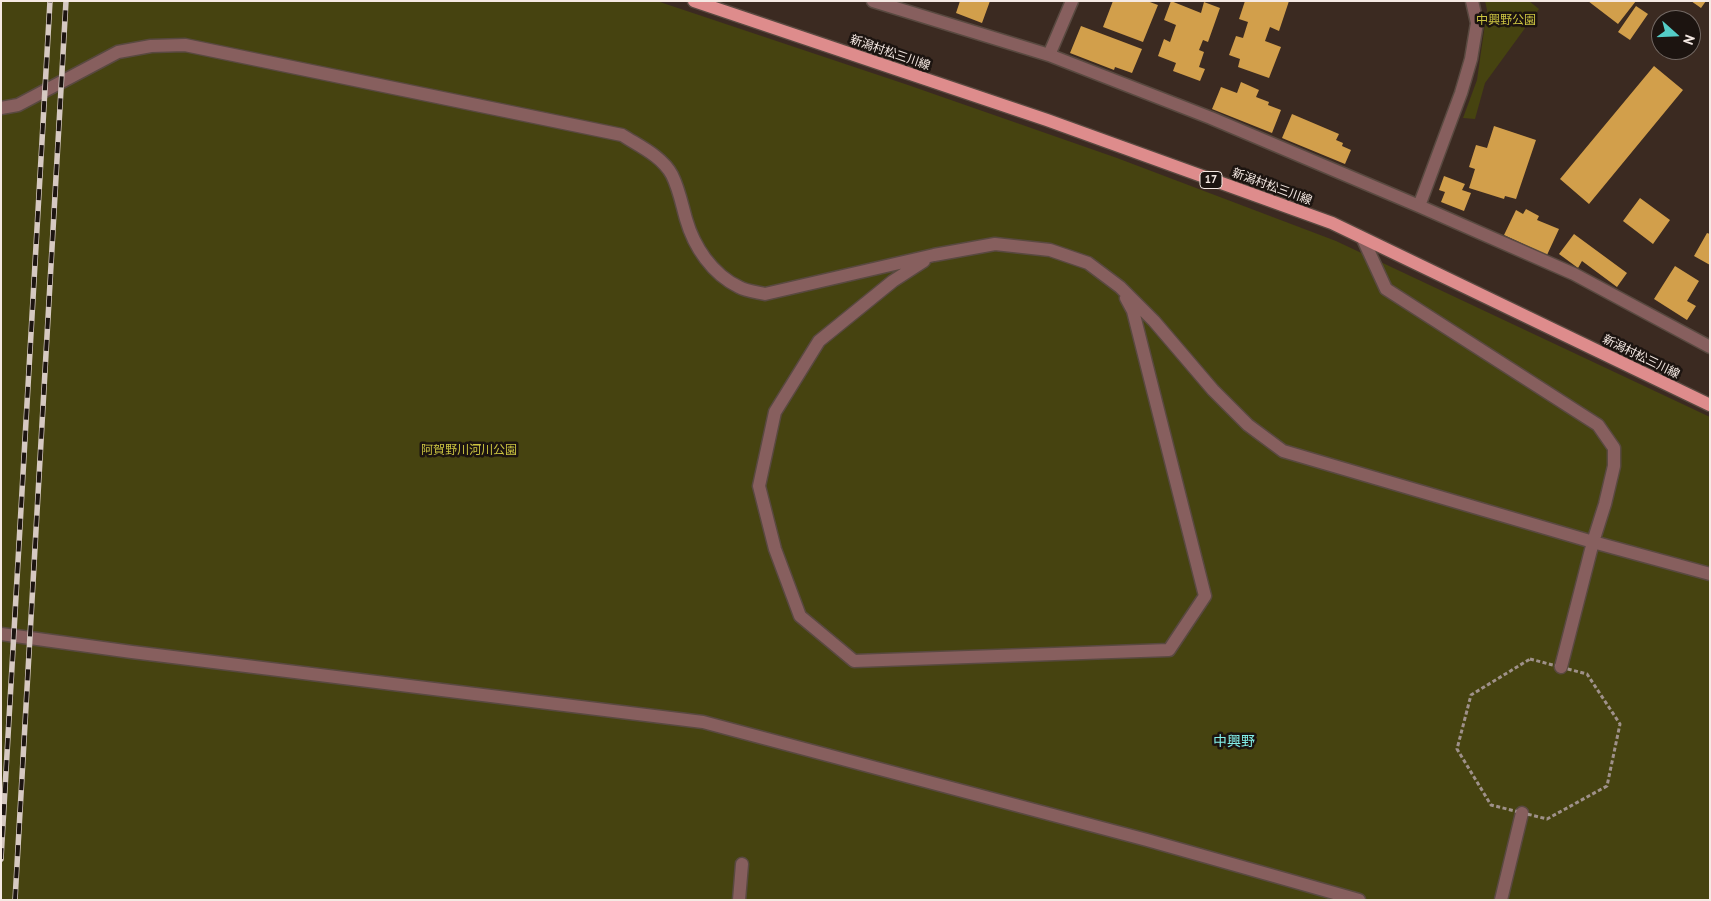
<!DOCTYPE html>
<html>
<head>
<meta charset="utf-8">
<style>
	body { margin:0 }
	#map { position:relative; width:1711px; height:901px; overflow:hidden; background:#3b2a21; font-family:"PT Sans",sans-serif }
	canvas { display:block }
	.frame { position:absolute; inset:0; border:2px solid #f5e9e3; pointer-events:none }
	.north { position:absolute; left:1651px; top:10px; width:50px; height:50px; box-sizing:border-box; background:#1c1410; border:1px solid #736964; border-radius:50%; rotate:110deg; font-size:14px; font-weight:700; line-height:20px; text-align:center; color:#f5e9e3 }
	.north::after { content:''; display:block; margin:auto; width:18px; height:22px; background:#54cdc7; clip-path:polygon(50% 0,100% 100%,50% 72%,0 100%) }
</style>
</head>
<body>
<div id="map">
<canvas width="1711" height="901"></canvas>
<div class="frame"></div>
<div class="north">N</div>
</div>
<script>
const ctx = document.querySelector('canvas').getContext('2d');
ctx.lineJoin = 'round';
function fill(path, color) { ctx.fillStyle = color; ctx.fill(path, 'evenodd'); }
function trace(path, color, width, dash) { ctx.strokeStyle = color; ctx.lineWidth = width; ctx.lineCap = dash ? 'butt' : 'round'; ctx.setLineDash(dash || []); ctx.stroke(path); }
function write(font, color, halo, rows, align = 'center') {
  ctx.font = font + ' "PT Sans","Noto Sans JP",sans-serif'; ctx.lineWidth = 5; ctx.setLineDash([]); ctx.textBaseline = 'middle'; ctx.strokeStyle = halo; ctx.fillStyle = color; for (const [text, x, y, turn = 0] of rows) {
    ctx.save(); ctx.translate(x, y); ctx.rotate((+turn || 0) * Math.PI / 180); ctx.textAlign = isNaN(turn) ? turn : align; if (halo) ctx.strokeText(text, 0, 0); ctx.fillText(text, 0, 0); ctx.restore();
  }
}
const green = new Path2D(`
	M1 1H657L908 85 1117 158 1336 241 1710 417V900H1Z
	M1485 1H1529L1539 9 1485 83 1475 119 1463 118 1477 80 1487 10Z`);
const building = new Path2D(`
	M960 1H990L982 23 956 13Z
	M1113 1H1147L1158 5 1143 42 1103 27Z
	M1171 1 1201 13 1204 2 1220 8 1208 42 1203 40 1199 50 1204 52 1199 67 1205 69 1200 81 1173 71 1176 63 1158 56 1164 39 1170 42 1176 25 1164 20Z
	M1245 1H1289L1279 31 1270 27 1265 41 1281 47 1269 78 1238 67 1240 59 1229 55 1236 36 1243 38 1248 22 1239 19Z
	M1588 1H1636L1618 24Z
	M1691 1H1706L1701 8Z
	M1636 6 1648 14 1630 40 1618 32Z
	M1081 26 1142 49 1132 73 1115 67 1114 70 1070 53Z
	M1654 66 1683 90 1589 204 1560 179Z
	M1241 82 1259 90 1256 97 1269 102 1268 105 1281 110 1272 133 1212 109 1221 87 1237 93Z
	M1292 114 1339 134 1336 140 1343 143 1342 146 1351 150 1345 164 1282 138Z
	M1494 126 1536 140 1516 199 1505 196 1504 199 1469 188 1475 169 1469 167 1476 145 1487 148Z
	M1444 176 1465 184 1462 190 1471 193 1464 211 1441 202 1445 192 1439 190Z
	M1640 198 1670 220 1653 244 1623 221Z
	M1526 209 1539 216 1537 220 1559 229 1547 255 1504 235 1516 210 1523 214Z
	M1707 233 1710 234V265L1694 256Z
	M1574 234 1627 273 1617 287 1582 261 1578 268 1559 254Z
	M1675 266 1699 281 1687 301 1696 306 1687 320 1654 299Z`);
const path = new Path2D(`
	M1530 659 1587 674 1620 724 1607 786 1547 819 1491 805 1457 749 1471 695Z`);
const service = new Path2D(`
	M1 108 18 105 118 52 151 46 185 45 622 135C639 146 662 156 672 175 679 189 682 205 686 219 694 247 712 274 739 287 746 291 756 292 765 294L934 255 995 244 1050 250 1088 263 1120 287 1154 321 1213 390 1248 425 1283 451 1593 542 1710 574
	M1363 239 1386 289 1598 425 1614 448V466L1605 504 1593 542 1561 667
	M924 261 893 281 819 341 775 412 759 486 775 549 800 616 854 661 1169 650 1205 596 1133 311 1126 298
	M1 634 132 652 703 722 1147 840 1359 900
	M739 900 742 864
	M1501 900 1522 813`);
const minor = new Path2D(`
	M873 1 1049 55 1211 118 1419 206 1574 274 1710 347
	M1049 55 1072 1
	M1419 206 1461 93 1471 59 1477 23 1472 1`);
const primary = new Path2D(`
	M694 1 1047 120 1332 223 1710 405`);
const rail = new Path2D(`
	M1 859 50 1
	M15 900 66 1`);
const shields = [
	[1211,180,22]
];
const shieldNames = [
	["17",1211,180]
];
const parkNames = [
	["中興野公園",1506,21],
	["阿賀野川河川公園",469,451]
];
const streetNames = [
	["新潟村松三川線",890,53,19],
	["新潟村松三川線",1272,187,20],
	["新潟村松三川線",1641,357,26]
];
const neighbourhoodNames = [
	["中興野",1234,742]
];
fill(green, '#464310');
fill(building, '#d29f4b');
trace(service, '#594940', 15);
trace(minor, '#594940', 15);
trace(primary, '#594940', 15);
trace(path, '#9f918a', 3, [4, 2.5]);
trace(service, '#875f5e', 12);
trace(minor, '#875f5e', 12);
trace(primary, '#de8c8c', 12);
trace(rail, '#d6c9c2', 5.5);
trace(rail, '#1c1410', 4, [11]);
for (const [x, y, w] of shields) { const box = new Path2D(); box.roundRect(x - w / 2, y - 8.5, w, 17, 4); ctx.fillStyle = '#1c1410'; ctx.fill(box); trace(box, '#f5e9e3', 1); }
write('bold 11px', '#f5e9e3', null, shieldNames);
write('12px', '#ccc441', '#1c1410', parkNames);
write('12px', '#f5e9e3', '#1c1410', streetNames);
write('14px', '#83eee8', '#1c1410', neighbourhoodNames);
</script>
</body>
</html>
